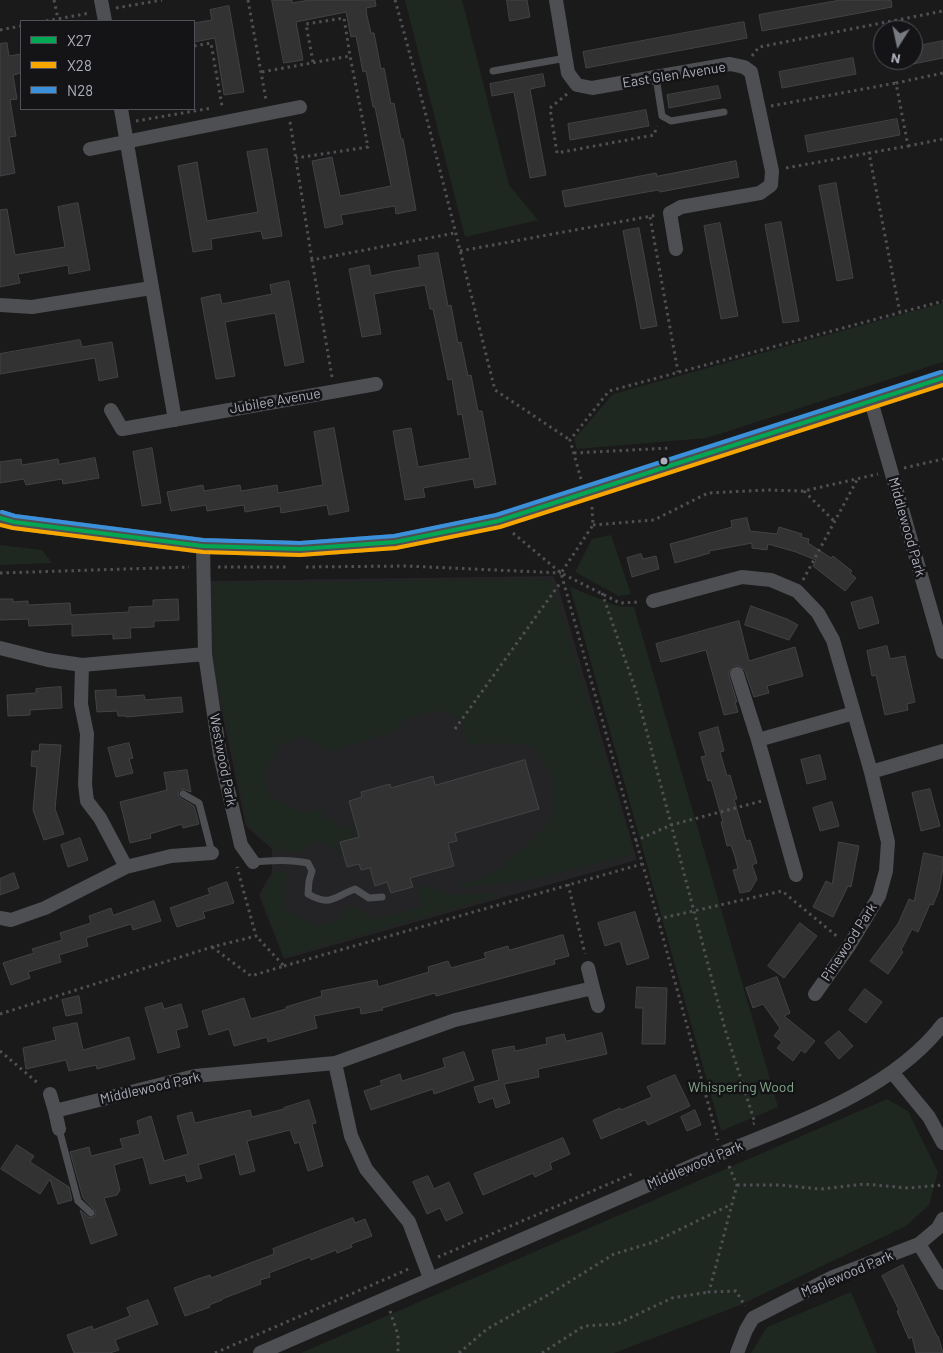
<!DOCTYPE html>
<html>
<head>
<meta charset="utf-8">
<style>
	body { margin:0 }
	#map { position:relative; width:943px; height:1353px; overflow:hidden; background:#1a1a1a; font-family:Barlow,sans-serif }
	canvas { display:block }
	.legend { position:absolute; left:20px; top:20px; width:175px; height:90px; box-sizing:border-box; background:#141316; border:1px solid #505158; margin:0; padding:6px 9px; list-style:none; font-size:15px; color:#abaeba }
	.legend li { display:flex; align-items:center; gap:10px; height:25px }
	.legend b { width:25px; border:1px solid #505158 }
	.north { position:absolute; left:873px; top:20px; width:50px; height:50px; box-sizing:border-box; background:#141316; border:1px solid #505158; border-radius:50%; rotate:190deg; font-size:14px; font-weight:700; line-height:20px; text-align:center; color:#abaeba }
	.north::after { content:''; display:block; margin:auto; width:18px; height:22px; background:#787a82; clip-path:polygon(50% 0,100% 100%,50% 72%,0 100%) }
</style>
</head>
<body>
<div id="map">
<canvas width="943" height="1353"></canvas>
<ul class="legend">
<li><b style="height:6px;background:#00a651"></b>X27</li>
<li><b style="height:6px;background:#f7a600"></b>X28</li>
<li><b style="height:6px;background:#3a90db"></b>N28</li>
</ul>
<div class="north">N</div>
</div>
<script>
const ctx = document.querySelector('canvas').getContext('2d');
ctx.lineJoin = 'round';
function fill(path, color) { ctx.fillStyle = color; ctx.fill(path, 'evenodd'); }
function trace(path, color, width, dash) { ctx.strokeStyle = color; ctx.lineWidth = width; ctx.lineCap = dash ? 'butt' : 'round'; ctx.setLineDash(dash || []); ctx.stroke(path); }
function write(font, color, halo, rows, align = 'center') {
  ctx.font = font + ' Barlow,sans-serif'; ctx.lineWidth = 5; ctx.setLineDash([]); ctx.textBaseline = 'middle'; ctx.strokeStyle = halo; ctx.fillStyle = color; for (const [text, x, y, turn = 0] of rows) {
    ctx.save(); ctx.translate(x, y); ctx.rotate((+turn || 0) * Math.PI / 180); ctx.textAlign = isNaN(turn) ? turn : align; if (halo) ctx.strokeText(text, 0, 0); ctx.fillText(text, 0, 0); ctx.restore();
  }
}
const built = new Path2D(`
	M553 576 558 586 637 860 284 959 259 895 272 872V849L246 826 211 661V581Z`);
const green = new Path2D(`
	M405 0H462L509 185 538 220 465 237Z
	M943 303V362L707 438 577 449 574 439 613 394Z
	M611 535 631 594 619 596 575 572 592 539Z
	M0 545 42 550 52 563 0 565Z
	M551 579 634 854 532 880 461 888 459 884 492 874 532 840 554 814 553 777 531 746 502 743 468 745 461 720 441 710 404 720 398 730 329 752 302 736 280 745 263 775 269 796 304 813 321 809 325 821 334 819 337 828 353 824 356 836 337 842 339 855 327 844 312 842 302 853 276 850 248 825 213 662 214 583Z
	M570 587 617 606 634 607 778 1107 721 1131Z
	M287 871 284 908 316 926 336 921 349 904 375 920 422 907 417 884 455 895 496 893 497 896 284 957 261 895 275 872Z
	M887 1099 908 1111 938 1172 929 1205 906 1226 738 1306 614 1353H301Z
	M851 1292 877 1353H751L767 1327Z`);
const building = new Path2D(`
	M272 0H292V3L310 0H375L376 6 366 8 367 16 371 33H374L381 69 384 68 391 104 394 103 401 139H403L416 210 396 214 395 206 341 215 343 224 325 228 312 161 332 157 340 196 391 186 375 107H373L366 71 363 72 356 36 351 37 346 12 296 22 303 60 284 63Z
	M507 0H527L530 17 510 21Z
	M841 0H891L892 7 762 31 759 15Z
	M229 6 244 92 224 95 215 38 194 42V23L212 20 210 10Z
	M744 22 747 38 586 68 583 52Z
	M943 41V58L913 64V47Z
	M7 43 9 56 21 54V73L13 75 17 99 10 100 16 136 9 137 15 173 0 176V44Z
	M853 58 856 74 782 88 779 72Z
	M543 74 545 86 530 89 546 175 530 178 514 92 492 96 490 84Z
	M718 86 721 98 669 108 667 95Z
	M646 110 649 126 570 140 568 124Z
	M897 119 900 135 808 152 805 136Z
	M267 149 282 236 263 239 261 231 211 239 212 249 193 252 178 166 197 162 207 221 258 212 247 152Z
	M736 161 739 177 660 192 659 190 641 193 565 207 562 191 656 173 657 176Z
	M836 183 853 278 837 281 819 186Z
	M78 203 90 270 69 274 68 265 18 274 20 283 0 287V210L7 209 15 255 65 247 58 207Z
	M781 222 799 321 783 323 765 225Z
	M720 223 738 316 721 319 704 226Z
	M639 228 657 326 641 329 623 231Z
	M438 253 448 306 451 305 458 343 461 342 468 376 471 375 478 411H482L496 484 475 488 473 479 423 488 425 497 405 500 393 431 411 428 418 467 470 458 462 414 458 415 452 379 448 380 433 309H430L425 285 374 294 381 334 362 337 349 269 369 265 371 276 395 271 420 267 418 256Z
	M289 281 304 362 285 366 275 313 225 322 235 376 216 379 201 298 220 294 222 304 272 294 270 285Z
	M80 340 82 347 112 342 118 377 99 381 95 358 0 374V354Z
	M334 428 349 511 329 515 327 505 281 513 280 506 245 512 244 505 207 511 206 505 171 511 167 492 203 485 204 491 240 485 241 491 277 485 278 493 323 485 314 432Z
	M152 448 161 503 142 506 133 452Z
	M95 458 99 478 63 484 62 479 26 485 24 479 0 483V462L21 459 22 465 58 459 59 464Z
	M747 518 750 531 777 534 779 527 802 534 801 537 809 539 808 543 831 558 833 556 843 564 852 571 850 573 856 578 845 591 813 566 816 560 796 552 768 544 767 550 752 548V543L709 551 710 553 675 563 670 544 732 527 731 521Z
	M641 554 643 559 656 556 659 569 632 577 627 558Z
	M872 597 879 623 859 629 851 603Z
	M0 599H13V602L28 601V605L70 603 71 615 129 612V607L153 606V600L178 599 179 620 154 621V627L130 628 131 638 113 639V634L72 636V624L29 626 28 619 0 620Z
	M751 606 787 619 798 625 789 640 745 625Z
	M739 621 749 661 795 647 803 676 767 686 769 693 754 697 745 671 739 666H734L729 672V676L737 702H735L738 712 724 715 706 650 661 662 656 644Z
	M887 646 890 659 905 656 915 702 907 704 908 710 885 715 876 675 872 676 867 651Z
	M61 687 62 708 30 710V715L8 716 7 695 36 693V689Z
	M116 690V697L144 695 145 700 181 697 183 712 126 717V716H118L117 711 97 712 95 691Z
	M718 727 724 751 720 752 727 776 730 775 737 799H734L746 841 750 840 757 863 752 865 757 879 750 891 740 893 733 870 738 869 735 857 731 845 727 846 721 822H723L711 780 708 781 701 757 706 756 699 733Z
	M129 743 133 758 129 759 133 773 116 777 108 748Z
	M40 744 61 745 55 809 64 834 44 840 33 810 37 767 31 766 32 751H39Z
	M820 755 826 779 807 784 801 760Z
	M525 760 539 809 455 833 457 841 448 843 454 866 410 878 413 887 391 893 387 882 375 886 370 868 361 870 359 864 347 867 340 842 359 837 349 801 362 797 361 792 390 784 391 788 433 776 435 785Z
	M187 770 191 792 182 789 179 791 178 795 180 798 194 806 199 824 183 828 182 824 150 834 151 838 130 843 120 802 167 790 164 773Z
	M930 789 940 826 921 831 912 793Z
	M832 802 839 826 820 831 813 808Z
	M80 838 88 860 68 867 61 845Z
	M839 842 859 846 851 887 848 886 833 917 813 907 826 881 832 884Z
	M924 853 943 857V869L939 890 933 905 930 904 918 932 912 929 901 950 903 952 888 974 870 961 898 924 909 899 914 901Z
	M14 873 19 888 0 895V879Z
	M227 882 234 903 203 912 205 918 177 927 170 908 210 894 208 889Z
	M154 901 161 921 133 930 131 924 86 938 88 946 59 955 61 962 28 972 30 978 11 985 3 963 34 953 32 949 62 940 60 933 91 923 89 916 111 908 113 915Z
	M635 912 649 958 627 965 620 941 605 946 598 923Z
	M800 923 817 936 784 978 768 966Z
	M563 935 569 956 554 960 555 964 436 996 435 993 382 1008 383 1010 361 1014 360 1007 314 1016 317 1028 268 1042 267 1037 234 1046 229 1029 209 1035 202 1011 244 998 251 1019 286 1009V1007L322 996 321 991 377 980 378 987 429 972 428 967 448 961 451 968 486 958 484 953 508 946 509 950Z
	M777 977 790 1013 784 1016 815 1041 805 1053 801 1050 793 1061 777 1048 782 1042 774 1036 780 1028 763 1004 753 1008 746 988Z
	M637 987 667 988 665 1044H642L643 1008H636Z
	M865 989 882 1002 866 1023 849 1010Z
	M79 996 82 1013 66 1016 62 1000Z
	M162 1003 164 1009 181 1004 188 1027 176 1030 180 1047 158 1053 145 1008Z
	M77 1023 83 1050 129 1037 135 1059 97 1069 96 1065 69 1071 66 1060 26 1069 23 1048 56 1040 53 1028Z
	M839 1031 853 1046 839 1059 825 1043Z
	M602 1033 607 1054 538 1069 539 1077 504 1084 510 1103 496 1108 493 1098 479 1103 474 1087 499 1080 492 1050 514 1046 515 1051 547 1044 546 1038 564 1034 566 1041Z
	M464 1052 474 1080 434 1094 433 1089 371 1110 364 1091 382 1085 380 1081 400 1074 402 1081 421 1075 445 1067 443 1059Z
	M675 1075 690 1106 648 1125 645 1120 601 1139 593 1120 620 1108 621 1110 652 1097 647 1087Z
	M309 1100 316 1123 312 1124 323 1166 308 1171 299 1142 295 1144 290 1130 247 1141 255 1171 240 1175 235 1154 198 1165 202 1178 187 1182 185 1175 150 1184 143 1157 114 1165 120 1190 117 1195 104 1198 117 1235 91 1244 80 1210 90 1218 95 1216 96 1212 83 1198 70 1152 89 1147 91 1156 123 1148 120 1139 140 1134 137 1121 151 1116 164 1161 188 1154 177 1116 192 1112 195 1123 250 1110 252 1117 284 1109V1108Z
	M695 1110 701 1125 687 1131 681 1117Z
	M563 1138 570 1154 550 1163 552 1169 535 1177 533 1173 483 1195 474 1174Z
	M17 1145 34 1156 30 1162 69 1187 72 1200 58 1204 50 1179 40 1194 1 1169Z
	M428 1176 434 1189 449 1182 463 1213 446 1221 440 1208 427 1214 413 1182Z
	M353 1218 355 1223 365 1219 372 1236 351 1244 352 1247 337 1253 336 1250 311 1260 310 1257 269 1273 270 1277 260 1280 261 1284 222 1299V1300L209 1305 210 1307 185 1316 174 1288 198 1279 210 1275 211 1278 274 1254 273 1249Z
	M903 1265 937 1336H938L943 1353H916L912 1337 909 1339 897 1311 899 1310 882 1276Z
	M148 1300 158 1324 115 1340 119 1350 110 1353H74L67 1335 92 1326 93 1330 130 1316 127 1308Z`);
const path = new Path2D(`
	M54 0 58 19
	M248 0 266 100
	M395 0C431 129 462 260 495 390L570 440
	M116 8 162 0
	M46 21 90 13
	M0 30 21 26
	M194 46 211 43 222 106
	M752 56 759 47 943 11
	M313 62 306 24 344 18 350 56
	M262 72 350 56 368 147 296 158
	M567 94 550 108 557 153 654 135 657 126
	M771 106 896 83
	M136 121 212 108
	M290 122 312 260
	M908 146 943 139
	M786 168 869 153
	M650 217 678 372
	M460 251 657 215
	M900 313 869 153 908 146 896 83 943 73
	M332 377 312 260 455 233
	M574 453 670 448
	M904 468 943 459
	M581 479 570 440 609 391 943 301
	M804 491 834 521
	M592 507 593 525 561 573 658 919 718 1140
	M593 525 654 520 708 493 767 490 804 491 878 474
	M513 533 561 573 620 603 640 602
	M218 567H289
	M306 567 407 566 561 573
	M0 573 189 567
	M803 580 857 480
	M602 593 636 691 725 1029 755 1123 753 1124
	M455 729 558 586 563 582
	M635 841 671 825 762 801
	M568 884 585 954
	M658 919 782 891 839 938
	M212 947 251 976 284 966 256 936
	M284 966 642 864
	M0 1014 212 947 256 936 237 867
	M0 1051 39 1084
	M729 1166 737 1185 709 1292 736 1291 745 1306
	M737 1185H779L821 1189 864 1184 908 1188 943 1185
	M438 1257 632 1174
	M390 1311 398 1335V1353
	M215 1353 411 1268
	M459 1353 487 1329 553 1292 614 1254 654 1242 732 1204
	M542 1353 584 1326 617 1324 672 1298 709 1292`);
const service = new Path2D(`
	M493 71 566 58
	M656 77 662 116 671 121 724 112
	M183 794 199 803 212 853
	M253 862C272 860 290 859 308 863L312 871 309 881 308 894C331 907 333 897 355 889L369 898 382 897
	M59 1129 78 1201 91 1213`);
const minor = new Path2D(`
	M101 0 105 21
	M556 0 568 73 577 85 592 88 730 64 744 67 751 72 772 171 771 185 760 193 681 207 670 213 676 249
	M121 109 175 420
	M90 149 300 107
	M0 305 32 307 151 288
	M871 401 943 652
	M111 410 122 429 376 384
	M203 546 205 654 220 755 241 845 253 862
	M653 601 742 577 771 580 797 591 818 613 833 640 871 772 888 842 886 871 879 896 849 946 815 994
	M0 648 48 660 82 665 205 654
	M737 674 758 740 796 875
	M758 740 854 713
	M871 772 943 751
	M126 867 171 856 212 853
	M0 918 11 920 45 908 126 867 100 818 87 801 85 784 87 734 81 704 82 665
	M588 968 593 988
	M335 1063 351 1136 366 1169 409 1222 430 1278
	M892 1072 929 1117 943 1143
	M50 1094 55 1111 195 1076 335 1063 455 1020 593 988 598 1006
	M55 1111 59 1129
	M919 1244 943 1283
	M260 1353 722 1153C796 1123 893 1090 943 1024
	M737 1353 746 1330 753 1318 833 1277 919 1244 938 1228 943 1219`);
const tertiary = new Path2D(`
	M0 518 14 522 203 546 300 549 395 542 498 521 943 378`);
const bus1 = new Path2D(`
	M0 518 14 522 203 546 300 549 395 542 498 521 943 378`);
const bus2 = new Path2D(`
	M0 525 13 528 203 552 300 555 396 548 500 527 943 385`);
const bus3 = new Path2D(`
	M2 512 15 516 203 540 300 543 394 536 496 515 941 372`);
const markers = [
	[664,461,4.5,"#abaeba"]
];
const streetNames = [
	["East Glen Avenue",674,75,-9],
	["Jubilee Avenue",275,401,-10],
	["Middlewood Park",907,527,74],
	["Westwood Park",223,760,79],
	["Pinewood Park",849,942,-57],
	["Middlewood Park",150,1088,-13],
	["Middlewood Park",695,1165,-23],
	["Maplewood Park",847,1274,-23]
];
const parkNames = [
	["Whispering Wood",741,1087]
];
fill(built, '#242326');
fill(green, '#1f2721');
fill(building, '#323232');
trace(building, '#424346', 1);
trace(path, '#505054', 3, [2.5, 4]);
trace(service, '#4d4f53', 7);
trace(minor, '#4d4f53', 14);
trace(tertiary, '#4d4f53', 16);
trace(bus1, '#00a651', 4);
trace(bus2, '#f7a600', 4);
trace(bus3, '#3a90db', 4);
for (const [x, y, r, color] of markers) { const dot = new Path2D(); dot.arc(x, y, r, 0, 2 * Math.PI); ctx.fillStyle = color; ctx.fill(dot); trace(dot, '#141316', 2); }
write('14px', '#abaeba', '#141316', streetNames);
write('14px', '#82a589', '#141316', parkNames);
</script>
</body>
</html>
